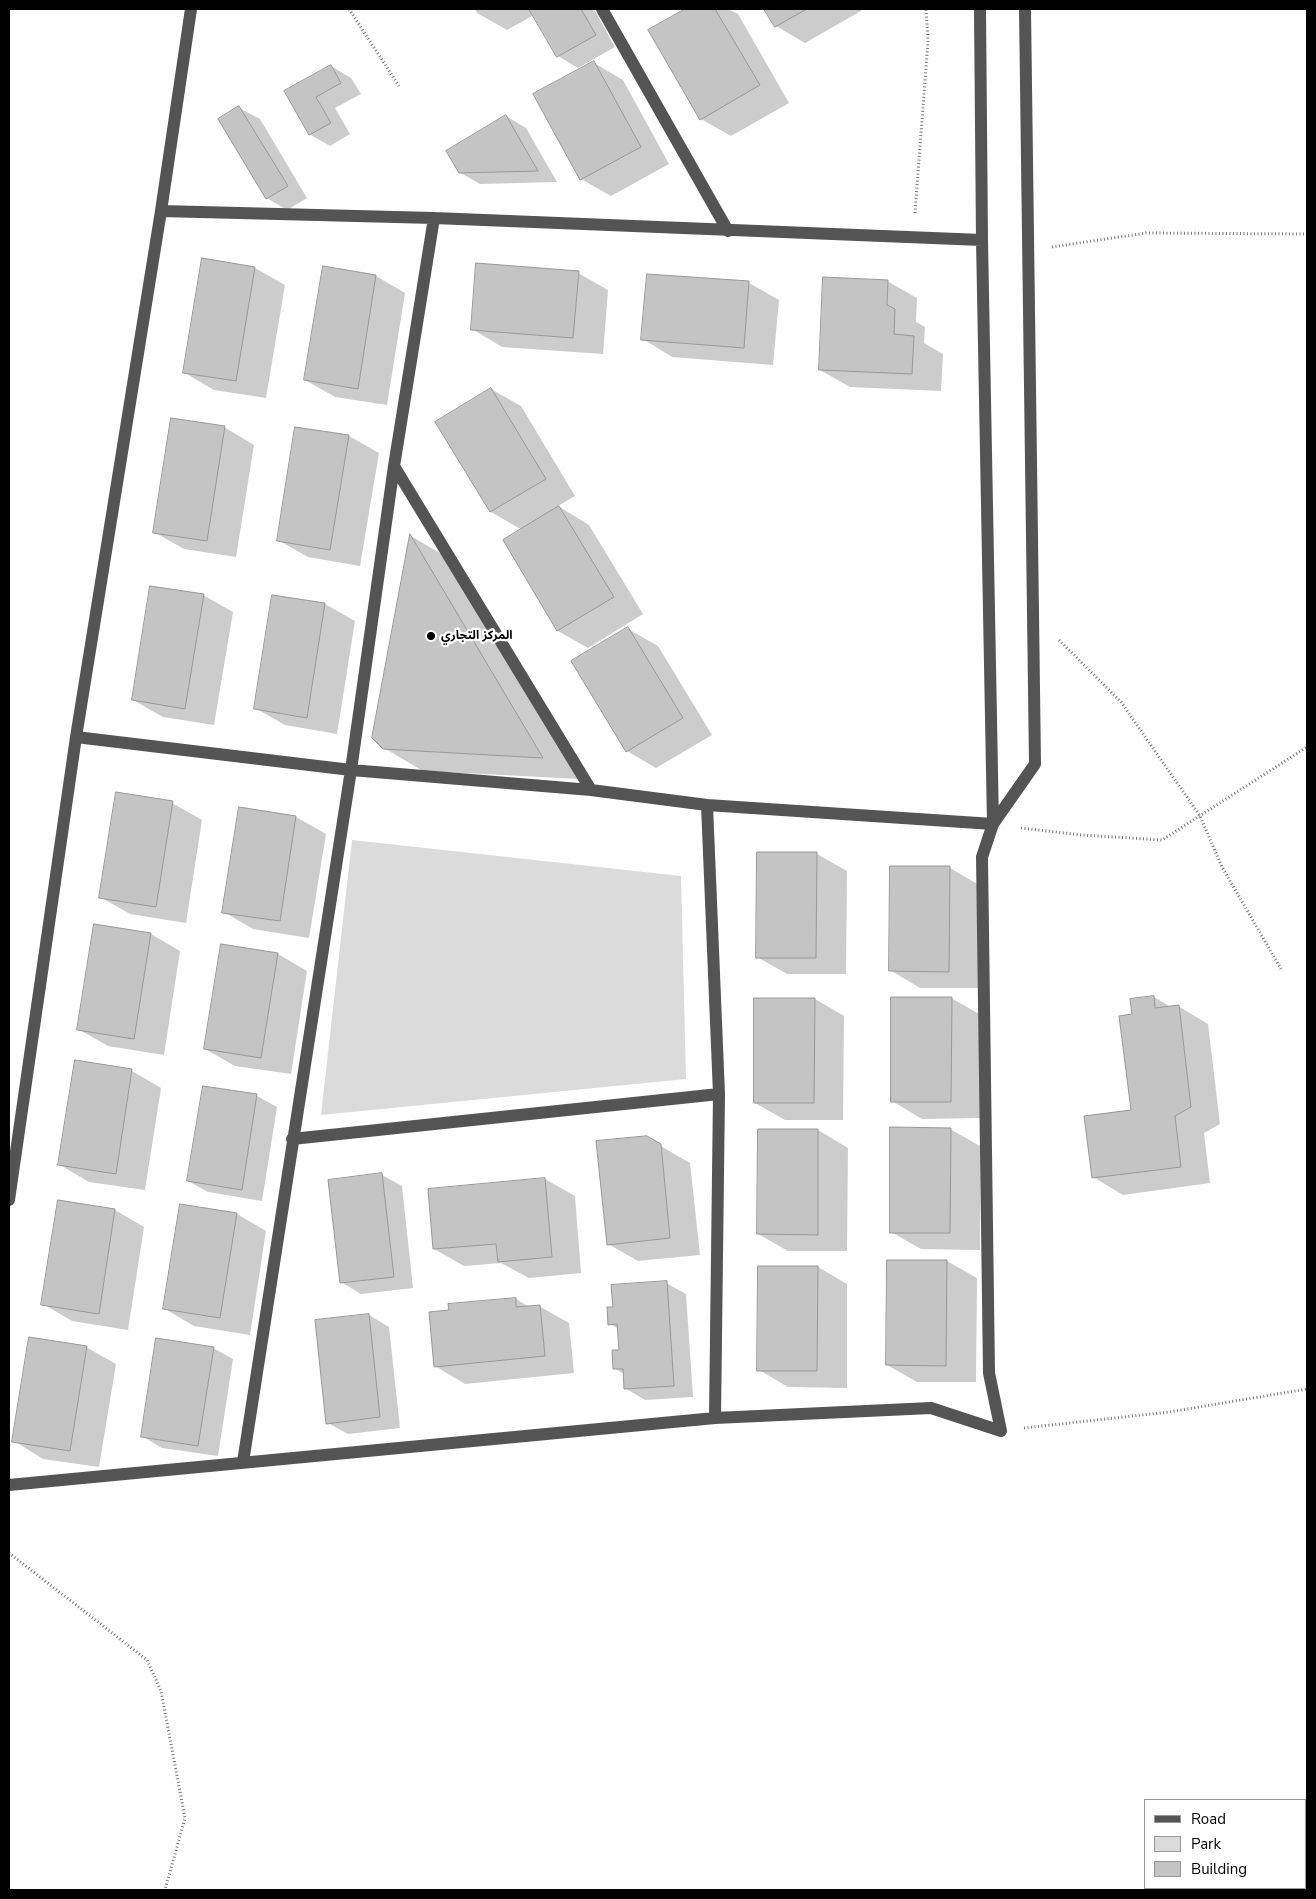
<!DOCTYPE html>
<html>
<head>
<meta charset="utf-8">
<style>
	body { margin:0 }
	#map { position:relative; width:1316px; height:1899px; overflow:hidden; background:#fff; font-family:"Nunito Sans",sans-serif }
	canvas { display:block }
	.frame { position:absolute; inset:0; border:10px solid #000; pointer-events:none }
	.legend { position:absolute; left:1144px; top:1799px; width:162px; height:90px; box-sizing:border-box; background:#fff; border:1px solid #999; margin:0; padding:6px 9px; list-style:none; font-size:15px; color:#000 }
	.legend li { display:flex; align-items:center; gap:10px; height:25px }
	.legend b { width:25px; border:1px solid #999 }
</style>
</head>
<body>
<div id="map">
<canvas width="1316" height="1899"></canvas>
<div class="frame"></div>
<ul class="legend">
<li><b style="height:6px;background:#545454"></b>Road</li>
<li><b style="height:14px;background:#dbdbdb"></b>Park</li>
<li><b style="height:14px;background:#c4c4c4"></b>Building</li>
</ul>
</div>
<script>
const ctx = document.querySelector('canvas').getContext('2d');
ctx.lineJoin = 'round';
function fill(path, color) { ctx.fillStyle = color; ctx.fill(path, 'evenodd'); }
function trace(path, color, width, dash) { ctx.strokeStyle = color; ctx.lineWidth = width; ctx.lineCap = dash ? 'butt' : 'round'; ctx.setLineDash(dash || []); ctx.stroke(path); }
function write(font, color, halo, rows, align = 'center') {
  ctx.font = font + ' "Nunito Sans","Noto Sans Arabic",sans-serif'; ctx.lineWidth = 4.5; ctx.setLineDash([]); ctx.textBaseline = 'middle'; ctx.strokeStyle = halo; ctx.fillStyle = color; for (const [text, x, y, turn = 0] of rows) {
    ctx.save(); ctx.translate(x, y); ctx.rotate((+turn || 0) * Math.PI / 180); ctx.textAlign = isNaN(turn) ? turn : align; if (halo) ctx.strokeText(text, 0, 0); ctx.fillText(text, 0, 0); ctx.restore();
  }
}
const green = new Path2D(`
	M352 840 681 876 686 1079 321 1115Z`);
const shadow = new Path2D(`
	M475 9H594L615 47 578 68 558 56 534 15 507 30 477 13Z
	M688 9H728L738 14 789 103 731 136 701 119 650 31Z
	M766 9H861V11L805 43 776 26Z
	M594 63 623 80 669 164 611 196 581 179Z
	M331 66 351 78 361 94 335 108 350 134 330 146 309 134 285 92Z
	M239 108 260 119 307 198 287 210 267 198Z
	M506 116 526 128 557 182 480 184 459 172Z
	M203 260 255 268 285 285 266 398 214 390 185 373Z
	M578 273 608 290 603 354 502 347 472 329Z
	M648 275 749 283 779 300 773 365 672 357 643 339Z
	M376 276 405 293 387 405 335 397 305 380Z
	M887 281 917 298 916 322 925 327 924 343 943 354 941 391 850 387 820 370Z
	M491 389 521 406 575 496 558 506 589 525 643 614 588 648 558 631 504 541 522 530 491 512Z
	M224 427 254 445 236 557 184 549 154 532Z
	M296 428 349 436 379 453 360 566 308 557 278 540Z
	M411 536 448 558 580 779 423 771 384 748Z
	M203 595 233 612 214 725 163 717 133 700Z
	M273 596 325 604 355 621 337 734 285 725 255 708Z
	M628 629 658 646 712 735 656 768 627 751Z
	M172 803 202 820 186 923 130 914 100 897Z
	M240 808 296 817 326 834 309 938 253 929 224 912Z
	M817 854 847 871 846 974H787L757 957Z
	M950 868 979 885 978 988H920L890 970Z
	M151 934 180 951 164 1055 108 1046 78 1029Z
	M278 954 307 971 291 1074 235 1066 205 1049Z
	M1154 997 1171 1007 1178 1006 1208 1024 1220 1124 1204 1133 1210 1183 1123 1195 1093 1177 1132 1111 1134 1015Z
	M951 998 981 1015 980 1118 922 1119 892 1101Z
	M815 999 844 1016 843 1120H785L755 1103Z
	M132 1071 161 1088 145 1190 89 1182 60 1165Z
	M204 1087 257 1096 277 1107 262 1201 208 1192 188 1181Z
	M950 1129 980 1146V1250L921 1249 891 1232Z
	M818 1130 848 1148 847 1251H788L758 1234Z
	M647 1138 690 1163 700 1255 638 1261 608 1244Z
	M382 1175 402 1186 413 1288 361 1294 341 1282Z
	M545 1179 575 1196 581 1273 529 1278 501 1263 464 1266 434 1249Z
	M115 1210 144 1227 128 1330 72 1321 43 1304Z
	M237 1214 266 1231 250 1335 194 1326 165 1309Z
	M947 1261 977 1278 976 1382H917L887 1365Z
	M818 1267 847 1284V1388L788 1387 759 1370Z
	M666 1283 686 1294 693 1397 645 1400 625 1388 624 1374 614 1368 620 1351 619 1329 610 1324 614 1308Z
	M516 1299 529 1307 539 1306 569 1323 574 1373 465 1384 435 1366 451 1311Z
	M369 1315 389 1327 400 1428 348 1434 328 1423Z
	M86 1347 116 1364 99 1467 43 1459 14 1441Z
	M213 1348 233 1359 218 1456 162 1448 142 1436Z`);
const building = new Path2D(`
	M529 9H581L596 35 557 57Z
	M685 9H715L760 85 700 120 648 30Z
	M764 9H807L775 27Z
	M594 61 641 147 580 180 533 94Z
	M331 65 341 83 316 97 331 123 309 135 284 91Z
	M239 106 288 186 266 199 218 119Z
	M506 115 538 171 459 173 446 151Z
	M202 258 255 267 236 381 183 373Z
	M476 263 579 271 573 338 471 330Z
	M323 266 376 275 358 389 304 380Z
	M647 274 749 281 744 348 641 340Z
	M823 277 888 280 887 305 895 309 894 334 914 336 912 374 819 370Z
	M491 388 546 479 490 512 435 422Z
	M171 418 225 426 207 541 153 533Z
	M295 427 349 435 330 550 277 541Z
	M559 506 614 597 557 631 503 540Z
	M410 534 543 758 383 749 372 738Z
	M150 586 204 594 185 709 132 700Z
	M272 595 325 603 307 718 254 709Z
	M628 627 683 718 626 752 571 661Z
	M116 792 173 801 156 907 99 898Z
	M239 807 296 816 280 921 222 913Z
	M757 852H817L816 958H756Z
	M890 866H950L949 972 889 971Z
	M94 924 151 933 134 1039 77 1030Z
	M221 944 278 953 261 1058 204 1049Z
	M1154 996 1155 1008 1179 1005 1191 1107 1175 1116 1181 1167 1092 1178 1084 1116 1131 1110 1119 1016 1132 1014 1130 999Z
	M891 997H952L951 1102H891Z
	M754 998H815L814 1103H754Z
	M75 1060 132 1069 116 1174 58 1165Z
	M203 1086 257 1094 242 1190 187 1181Z
	M890 1127 951 1128 950 1233H890Z
	M758 1129H818V1235L757 1234Z
	M647 1136 661 1144 670 1238 607 1245 596 1141Z
	M382 1173 394 1277 340 1283 328 1180Z
	M545 1178 552 1257 498 1262 496 1244 433 1249 428 1189Z
	M58 1200 115 1209 99 1314 41 1305Z
	M180 1204 237 1213 220 1318 163 1309Z
	M887 1260H947L946 1366 886 1365Z
	M758 1266H818L817 1371H757Z
	M667 1281 674 1386 624 1389 623 1369H613L612 1350H619L617 1324 608 1325 607 1307H613L611 1285Z
	M516 1298V1307L540 1305 545 1356 434 1367 429 1312 449 1310 448 1304Z
	M369 1314 380 1417 326 1424 315 1320Z
	M29 1337 87 1346 70 1451 12 1442Z
	M156 1338 214 1347 198 1446 141 1437Z`);
const path = new Path2D(`
	M349 9 399 86
	M915 213 928 41 926 9
	M1052 247 1146 233 1307 234
	M1059 640 1121 702 1200 816 1222 867 1281 969
	M1021 828 1082 835 1162 840 1307 747
	M1024 1428 1169 1412 1307 1389
	M9 1553 147 1660 161 1691 185 1818 165 1890`);
const minor = new Path2D(`
	M602 9 728 231
	M980 9 982 240 993 824
	M161 211 434 218 982 240
	M434 218 394 466 591 790
	M76 737 351 770 591 790 707 805 993 824
	M292 1139 719 1094 707 805
	M9 1200 76 737 161 211 191 9
	M715 1418 719 1094
	M1001 1431 989 1373 982 857 993 824 1035 764 1025 9
	M243 1462 351 770 394 466
	M9 1485 715 1418 931 1408 1001 1431`);
const markers = [
	[431,636,5,"#000"]
];
const poiNames = [
	["المركز التجاري",441,636]
];
fill(green, '#dbdbdb');
fill(shadow, '#0003');
fill(building, '#c4c4c4');
trace(building, '#989898', 1);
trace(path, '#767676', 3, [1, 2.5]);
trace(minor, '#545454', 12);
for (const [x, y, r, color] of markers) { const dot = new Path2D(); dot.arc(x, y, r, 0, 2 * Math.PI); ctx.fillStyle = color; ctx.fill(dot); trace(dot, '#fff', 2); }
write('bold 12px', '#000', '#fff', poiNames, 'left');
</script>
</body>
</html>
